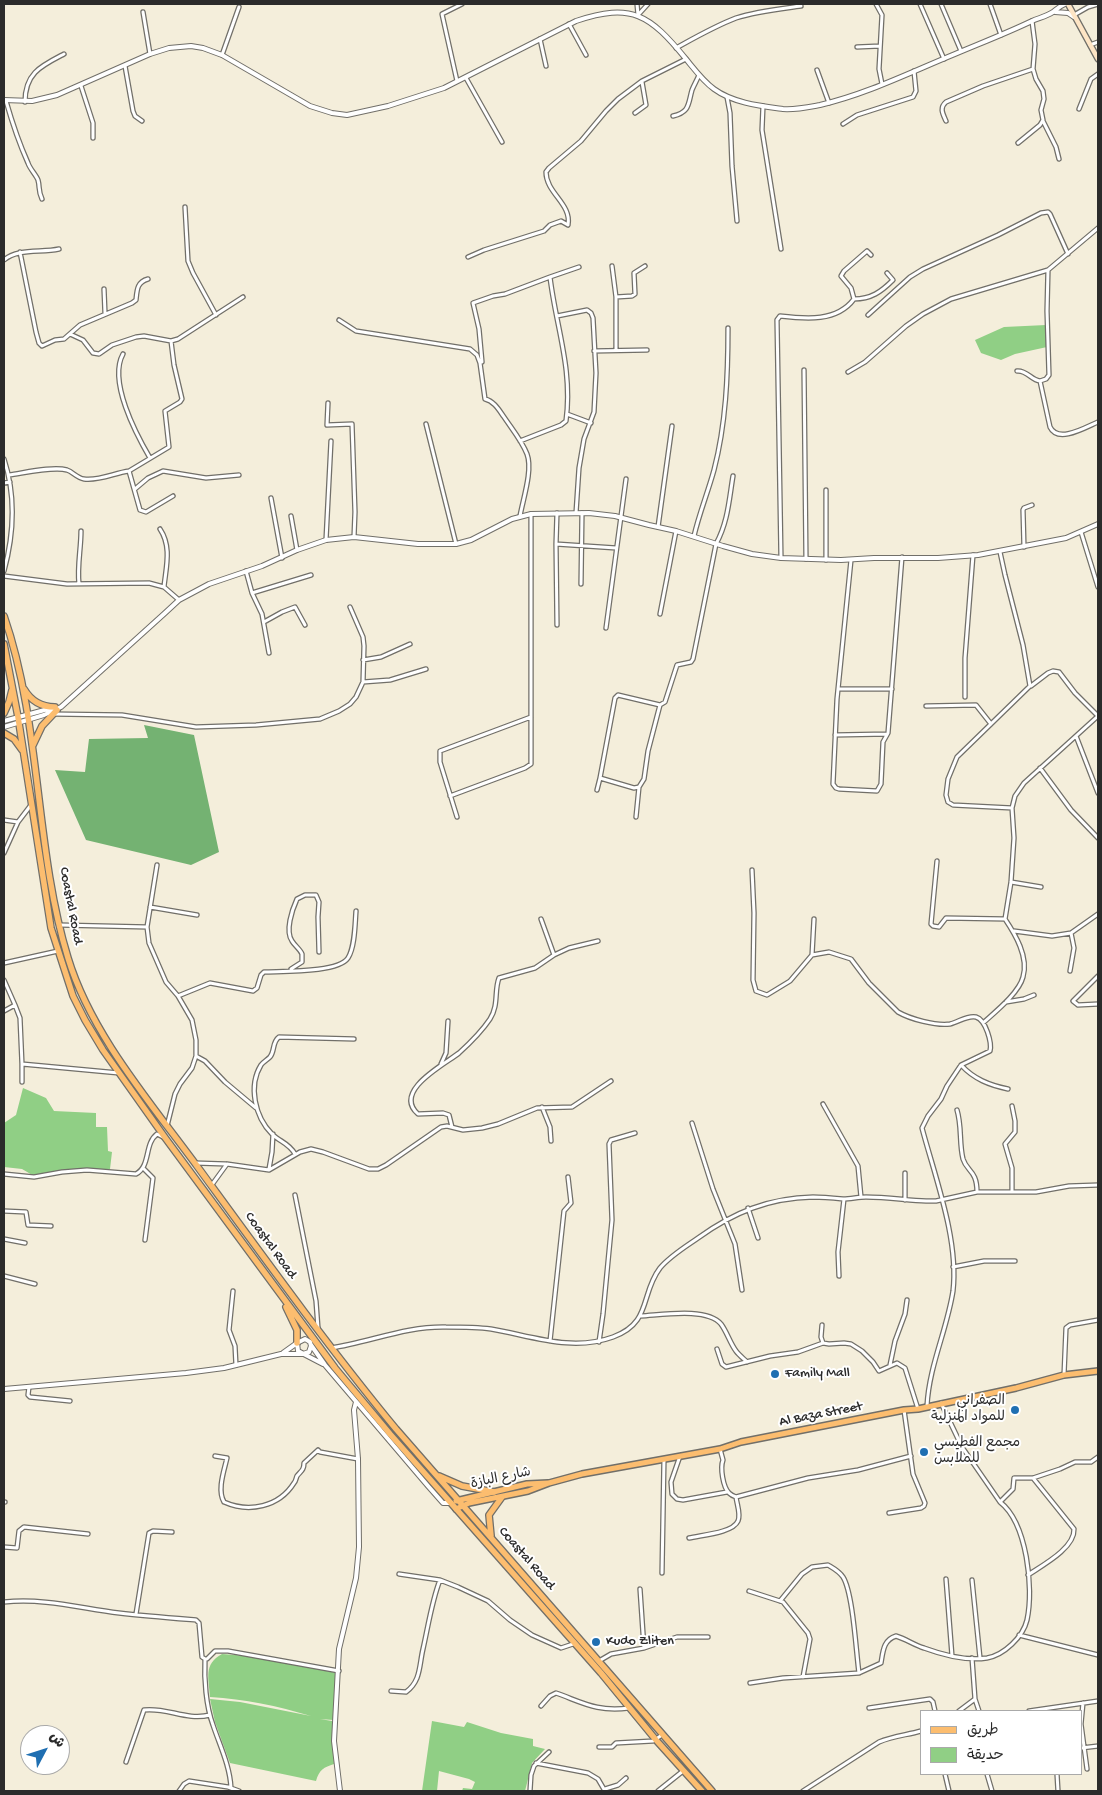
<!DOCTYPE html>
<html>
<head>
<meta charset="utf-8">
<style>
	body { margin:0 }
	#map { position:relative; width:1102px; height:1795px; overflow:hidden; background:#f4eedb; font-family:"Gochi Hand","Playpen Sans Arabic",sans-serif }
	canvas { display:block }
	.frame { position:absolute; inset:0; border:5px solid #2b2b2b; pointer-events:none }
	.legend { position:absolute; left:920px; top:1710px; width:162px; height:65px; box-sizing:border-box; background:#fff; border:1px solid #aaa; margin:0; padding:6px 9px; list-style:none; font-size:15px; color:#2b2b2b }
	.legend li { display:flex; align-items:center; gap:10px; height:25px }
	.legend b { width:25px; border:1px solid #aaa }
	.north { position:absolute; left:20px; top:1725px; width:50px; height:50px; box-sizing:border-box; background:#fff; border:1px solid #aaa; border-radius:50%; rotate:50deg; font-size:14px; font-weight:700; line-height:20px; text-align:center; color:#2b2b2b }
	.north::after { content:''; display:block; margin:auto; width:18px; height:22px; background:#1f6fb2; clip-path:polygon(50% 0,100% 100%,50% 72%,0 100%) }
</style>
</head>
<body>
<div id="map">
<canvas width="1102" height="1795"></canvas>
<div class="frame"></div>
<ul class="legend">
<li><b style="height:6px;background:#fcbd6f"></b>طريق</li>
<li><b style="height:14px;background:#90cf85"></b>حديقة</li>
</ul>
<div class="north">ش</div>
</div>
<script>
const ctx = document.querySelector('canvas').getContext('2d');
ctx.lineJoin = 'round';
function fill(path, color) { ctx.fillStyle = color; ctx.fill(path, 'evenodd'); }
function trace(path, color, width, dash) { ctx.strokeStyle = color; ctx.lineWidth = width; ctx.lineCap = dash ? 'butt' : 'round'; ctx.setLineDash(dash || []); ctx.stroke(path); }
function write(font, color, halo, rows, align = 'center') {
  ctx.font = font + ' "Gochi Hand","Playpen Sans Arabic",sans-serif'; ctx.lineWidth = 4; ctx.setLineDash([]); ctx.textBaseline = 'middle'; ctx.strokeStyle = halo; ctx.fillStyle = color; for (const [text, x, y, turn = 0] of rows) {
    ctx.save(); ctx.translate(x, y); ctx.rotate((+turn || 0) * Math.PI / 180); ctx.textAlign = isNaN(turn) ? turn : align; if (halo) ctx.strokeText(text, 0, 0); ctx.fillText(text, 0, 0); ctx.restore();
  }
}
const green = new Path2D(`
	M1046 325 1047 347 1015 354 1001 360 981 353 975 340 1004 327Z
	M23 1088 46 1098 54 1111 96 1113V1127H107L108 1151 112 1152 110 1169 65 1172 34 1176 22 1169 4 1167V1123L16 1115Z
	M222 1654 248 1656 337 1673 333 1720 320 1719 332 1721 334 1764C324 1767 319 1770 316 1781L230 1763 215 1722 210 1699 240 1702 311 1716C277 1706 245 1699 210 1697 209 1679 203 1664 222 1654Z
	M432 1721 464 1727 467 1722 501 1733 533 1739V1746L545 1749 532 1763 525 1791H462L463 1788 472 1789 475 1782 469 1779 439 1771 437 1791H422Z`);
const forest = new Path2D(`
	M144 725 194 735 219 852 191 865 86 840 55 770 85 772 89 739 148 738Z`);
const minor = new Path2D(`
	M637 4 638 15
	M876 4 882 15 879 69 882 84
	M920 4 944 59
	M941 4 961 51
	M990 4 1001 35
	M143 12 150 54
	M638 15 648 4
	M1074 15 1088 7 1098 4
	M569 24 586 55
	M540 39 546 66
	M1090 45 1098 42
	M857 47 880 46
	M676 48C696 37 715 26 736 18 757 11 779 9 801 6
	M222 55 239 7
	M125 66 133 111 135 116 142 121
	M817 70 829 103
	M466 78 502 142
	M457 81 442 14 462 4
	M81 86 93 123V138
	M727 97 730 113 732 166 737 221
	M6 101C12 122 19 143 28 163 30 169 36 175 38 180 40 187 38 191 42 199
	M25 102C25 73 41 66 64 54
	M763 106 762 130 781 249
	M1079 109 1091 79 1098 74
	M635 113 646 105 642 82
	M673 116C690 112 688 104 692 90 694 85 697 80 699 75
	M946 121C943 114 939 108 946 102L983 86 1033 69 1035 44 1032 21
	M1043 121 1056 147 1059 159
	M843 124 857 115 913 97 916 91 914 71
	M1018 143 1040 125 1043 120 1041 110 1044 99 1043 91 1036 79 1033 69
	M185 207 188 261 193 273 216 315
	M20 252 36 332 39 343 42 346 55 340 64 339 80 325 132 303 136 300C137 290 137 282 148 279
	M468 257 484 250 544 231 550 225 561 221 568 225C572 204 546 193 546 172L549 168 581 141 606 111 618 99 642 81 686 59
	M4 260C18 248 41 253 59 249
	M612 266 616 297
	M1048 270 1047 311 1049 375 1046 379 1040 381 1050 427C1058 444 1086 427 1098 422
	M104 289 105 313
	M854 299C871 299 881 292 893 280L887 273
	M868 315 910 277 923 269 998 235 1041 213 1048 212 1050 214 1068 254
	M557 316 587 310 591 313 593 318 596 373 594 412 584 439 579 468 576 513
	M339 320 356 331 470 349 477 355 480 363 485 399C494 401 499 410 504 417 512 429 522 441 527 454 533 470 523 499 520 516
	M70 334 83 340 93 353 99 354 112 345 136 337 144 336 171 341 178 339 243 297
	M616 350V297L632 296 635 294 634 273 645 266
	M594 351 647 350
	M123 354C108 381 136 434 150 458
	M482 362 479 329 473 303 493 296 505 294 550 277
	M804 370 806 559
	M1017 371C1027 370 1031 380 1040 381
	M848 372 865 362 906 326 923 314 951 299 1048 270 1098 228
	M328 403 327 425 352 424 355 512 354 537
	M567 414 591 423
	M426 424 456 544
	M520 441 561 425 566 421C573 369 556 327 550 277L579 267
	M4 459C16 496 14 534 4 571
	M129 471 169 447 165 411 180 402 182 399 174 365 171 341
	M9 475C24 473 53 466 67 470 73 472 77 478 84 479 100 481 114 473 129 471L140 510 146 512 173 496
	M4 483 10 482
	M135 489 148 478 163 471 206 478 239 475
	M826 490V560
	M271 498 282 558
	M291 516 297 550
	M658 527 672 426
	M160 529C172 547 166 567 164 587
	M1081 532 1098 587
	M694 536C699 514 708 492 714 470 726 424 728 375 728 328
	M326 540 331 441
	M556 544 616 548
	M1024 547 1023 510 1024 508 1032 505
	M1000 552 1005 575 1023 645 1030 686 957 757 948 779 946 795 948 802 953 805 1012 808
	M781 558 777 320 780 316C806 319 837 322 854 299L851 288 841 276 844 271 867 251 871 255
	M851 560 837 699 833 784 836 788 839 789 877 791 881 784 883 742 888 733 902 557
	M246 571 252 593 262 614 269 653
	M4 576 67 584 149 583 164 587 179 600
	M79 584C77 566 81 549 81 531
	M581 584 582 513
	M252 593 311 575
	M660 614 676 531
	M264 622 282 612 295 607 305 625
	M557 625 556 544 557 513
	M606 628 626 479
	M363 660 381 657 410 644
	M363 682 390 680 426 669
	M1031 686 1048 673 1053 671 1059 672 1075 693 1098 716
	M838 689H892
	M965 697V658L973 555
	M660 705 618 695 615 698 600 778 634 788 639 787 644 779 648 751 660 705 665 702 677 665 691 662 693 659 716 544C728 522 729 500 733 476
	M926 706 976 705 991 724
	M53 714 122 715 196 727 256 725 320 719 339 711 350 704 356 697 363 682 364 646 363 637 350 607
	M835 735 887 734
	M1076 736 1098 793
	M1040 768 1071 810 1098 838
	M597 790 600 778
	M450 796 525 768 531 764V514
	M457 817 440 762V751L531 717
	M636 817 639 787
	M4 820 18 822 31 805
	M4 853 18 822
	M937 861 931 924 933 926 939 927 946 918 1005 919
	M157 865 147 927 149 943 166 982 178 996 192 1020 196 1040V1056L192 1068 180 1084 175 1094 167 1126
	M752 870 754 913 753 980 756 991 767 995 790 981 812 955 829 952 851 959 869 983 898 1012C910 1019 936 1026 950 1024 959 1022 967 1015 976 1017 986 1020 992 1043 990 1051L961 1065 947 1086 941 1099 928 1116 922 1128C935 1177 959 1240 953 1291 947 1330 929 1366 927 1406
	M1011 882 1041 887
	M150 907 197 915
	M60 925 147 927
	M1014 931 1052 936 1071 933 1074 948 1070 971
	M1071 933 1098 914
	M554 955 569 948 598 941
	M812 955 814 919
	M4 963 58 951
	M291 969 302 962V954C300 949 295 946 292 941 285 931 292 910 297 899L305 895H316L319 902 318 917 319 952
	M1098 976 1073 1001 1078 1005 1098 1004
	M4 980 15 1005
	M178 996 210 983 253 991 257 988 261 975 264 972C283 971 338 973 348 958 355 947 355 924 356 911
	M1006 1002 1024 999 1034 995
	M4 1011 15 1005 20 1018 22 1064
	M983 1023C995 1012 1019 993 1023 977 1029 957 1015 934 1005 919L1011 882 1014 838 1012 808 1015 796 1024 783 1098 716
	M196 1056 205 1061 225 1082 256 1108
	M441 1064 446 1053 448 1021
	M961 1065C974 1079 989 1085 1008 1089
	M22 1082V1064L119 1073
	M823 1104 858 1166 861 1197
	M542 1107 550 1127 551 1141
	M957 1110C962 1126 959 1143 963 1159 967 1172 977 1170 977 1192
	M692 1123 713 1189 735 1244 742 1290
	M452 1127 449 1115 443 1113 418 1114C392 1091 445 1064 459 1053 470 1043 482 1031 490 1019 499 1005 494 991 499 978L535 968 554 955 541 919
	M295 1154C289 1143 280 1142 272 1134 255 1117 248 1086 261 1065 263 1062 267 1060 270 1057 275 1051 272 1042 279 1037L354 1039
	M195 1163 226 1164
	M143 1168 153 1178 145 1240
	M269 1169 272 1152 273 1134
	M905 1173V1200
	M4 1174 34 1177 62 1172 87 1170 136 1174C151 1166 144 1144 157 1134L163 1137
	M211 1186 227 1164 269 1170 300 1152 311 1149 323 1152 369 1169H378L386 1165 441 1127 447 1126 463 1130 482 1128 498 1124 537 1108 572 1107 611 1081
	M1012 1192V1168L1005 1144 1015 1132V1121L1012 1106
	M295 1195 316 1301 318 1328
	M748 1208 758 1238
	M4 1211 26 1212 28 1225 51 1226
	M4 1239 25 1243
	M953 1267 984 1261H1015
	M4 1276 35 1284
	M839 1276 838 1252 844 1199
	M233 1291 229 1330 235 1346 236 1365
	M641 1316C661 1315 707 1307 721 1324 727 1332 730 1343 736 1351 739 1355 744 1359 747 1362
	M822 1325 821 1337 823 1343
	M550 1341 564 1211 571 1203 568 1177
	M599 1342 603 1314 612 1220 609 1144 611 1140 635 1133
	M331 1348C370 1342 406 1326 446 1327 461 1327 476 1327 491 1329 532 1336 572 1352 613 1337 652 1323 640 1294 660 1268 670 1256 685 1247 698 1238 734 1212 769 1198 813 1197 823 1197 833 1198 843 1199 851 1199 858 1197 866 1197 886 1197 906 1200 926 1201H936L977 1192H1036L1069 1186 1098 1185
	M717 1349 722 1364 726 1367 770 1356 798 1352 823 1343 829 1344 844 1343 851 1344 862 1351 873 1362 879 1371 897 1363 905 1368 918 1409
	M890 1365 895 1341 905 1314 907 1300
	M1064 1375 1066 1328 1070 1325 1098 1320
	M29 1387 28 1395 30 1397 70 1401
	M215 1456 227 1458C224 1471 217 1490 224 1502 249 1513 279 1507 294 1483 296 1481 296 1478 297 1476 301 1471 304 1470 304 1463L318 1450 320 1452 358 1459
	M680 1456 671 1482 672 1494 677 1499 683 1500 727 1492
	M736 1497 808 1478 858 1470 911 1456
	M4 1502H5
	M1000 1502 1013 1489 1014 1478H1033L1060 1469 1075 1462H1091L1098 1457
	M889 1513 921 1508 924 1506 925 1503 913 1474 904 1410
	M689 1538C701 1535 733 1533 738 1521 741 1514 737 1505 736 1497 733 1496 731 1495 729 1493 723 1487 720 1468 723 1460L720 1449
	M4 1547 17 1548 19 1531 24 1527 88 1534
	M662 1573 664 1459
	M399 1574 440 1580 458 1587 488 1601 510 1620 532 1635 561 1648 573 1644
	M1028 1575C1043 1565 1075 1548 1074 1529L1033 1478
	M946 1579 952 1656
	M972 1580 980 1658
	M640 1589 644 1648
	M749 1591 783 1602 808 1633 810 1639 803 1677
	M780 1601 802 1574 812 1567 828 1565C833 1568 839 1571 843 1577 853 1593 856 1651 859 1673
	M4 1602C45 1598 79 1608 119 1613 145 1616 171 1618 196 1620L199 1623 202 1657 205 1659H207L215 1651H228L339 1671
	M136 1614 149 1533 153 1531 172 1532
	M1019 1635 1098 1655
	M205 1659C204 1679 206 1706 213 1725 220 1746 230 1766 231 1788
	M599 1661 611 1654 644 1648 677 1637H708
	M750 1683 783 1678 859 1673 881 1663C883 1652 883 1640 896 1636 906 1639 914 1645 924 1648 943 1655 967 1661 987 1658 1004 1655 1023 1637 1027 1620 1034 1588 1027 1523 1000 1502L962 1447 941 1403
	M391 1691 406 1692C421 1681 419 1666 423 1649 428 1627 432 1600 440 1580
	M975 1699 979 1711
	M1083 1703 1081 1724 1087 1769
	M541 1706 550 1696 556 1693C584 1703 597 1712 629 1708
	M869 1708 930 1699 933 1702 935 1711
	M959 1711 975 1699 972 1658
	M1029 1711 1098 1701
	M599 1747H612L616 1743 653 1741 662 1735
	M1081 1748 1098 1746
	M126 1762 144 1710C167 1707 186 1721 210 1715
	M536 1763 588 1773 598 1779 605 1791
	M945 1774 949 1791
	M987 1774 992 1791
	M1057 1774 1058 1791
	M605 1789 618 1785 626 1778
	M179 1791 184 1784 189 1781 228 1787 239 1791
	M530 1791 531 1775 534 1766 549 1752
	M658 1791 683 1771
	M803 1791 879 1742C893 1736 907 1735 921 1731`);
const tertiary = new Path2D(`
	M1055 12 1068 13 1074 17
	M4 100 32 101 57 95 150 54 169 48 191 46 203 48 222 55 310 106 332 113 347 115 388 106 444 88 576 21C632 2 650 15 686 59 695 70 703 81 714 89 733 103 761 106 783 109 795 110 809 107 820 105 867 94 911 72 955 54 981 43 1007 33 1032 21 1039 18 1047 16 1053 12 1057 9 1060 6 1065 4
	M4 721 52 708
	M4 727 44 715 61 707 165 613 179 600 209 584 262 566 297 550 326 540 354 537 418 544H456L471 540 512 519 531 514 589 513 615 516 649 525 676 531 723 546 752 554 781 558 841 560 874 558H938L978 555 1066 538 1098 524
	M311 1345 325 1365 428 1486 443 1503H451
	M283 1353 297 1343
	M303 1354 309 1352 311 1346 310 1342 305 1339 297 1343 298 1351 323 1364
	M4 1389 186 1373 224 1368 281 1354H302
	M340 1791 334 1741 339 1649 356 1578 359 1547 358 1459 354 1410 356 1402`);
const secondary = new Path2D(`
	M1068 4 1098 59`);
const primary = new Path2D(`
	M456 1501 527 1484 548 1483
	M456 1509 469 1503 528 1491 549 1483 582 1474 720 1449 741 1442 904 1410 918 1409 1016 1388 1064 1375 1098 1371`);
const trunk = new Path2D(`
	M4 616C42 726 34 847 68 958 91 1034 150 1102 197 1166 262 1255 326 1344 396 1429L712 1791
	M4 644 18 717 51 928 73 996 85 1020 103 1050 166 1139 335 1368 390 1434 601 1673 656 1740 702 1791
	M24 689C31 701 41 707 55 707
	M4 713 9 702 12 690
	M4 733 14 739 22 750
	M33 745 42 726 57 710
	M286 1307 297 1330V1343
	M439 1476 462 1486 494 1492
	M491 1536 489 1515 502 1497`);
const markers = [
	[775,1374,5,"#1f6fb2"],
	[1015,1410,5,"#1f6fb2"],
	[924,1452,5,"#1f6fb2"],
	[596,1642,5,"#1f6fb2"]
];
const streetNames = [
	["Coastal Road",70,906,79],
	["Coastal Road",270,1246,54],
	["Al Baza Street",821,1415,-11],
	["شارع البازة",501,1479,-12],
	["Coastal Road",526,1559,49]
];
const poiNames = [
	["Family Mall",785,1374],
	["الصفراني",1005,1402,"right"],
	["للمواد المنزلية",1005,1418,"right"],
	["مجمع الفطيسي",934,1444],
	["للملابس",934,1460],
	["Kudo Zliten",606,1642]
];
fill(green, '#90cf85');
fill(forest, '#74b272');
trace(minor, '#716f69', 5.5);
trace(tertiary, '#716f69', 6);
trace(secondary, '#716f69', 7);
trace(primary, '#716f69', 8);
trace(trunk, '#716f69', 8);
trace(minor, '#fff', 3);
trace(tertiary, '#fff', 4);
trace(secondary, '#fee5c5', 4.5);
trace(primary, '#fcbd6f', 5);
trace(trunk, '#fcbd6f', 5.5);
for (const [x, y, r, color] of markers) { const dot = new Path2D(); dot.arc(x, y, r, 0, 2 * Math.PI); ctx.fillStyle = color; ctx.fill(dot); trace(dot, '#fff', 2); }
write('14px', '#2b2b2b', '#fff', streetNames);
write('14px', '#2b2b2b', '#fff', poiNames, 'left');
</script>
</body>
</html>
